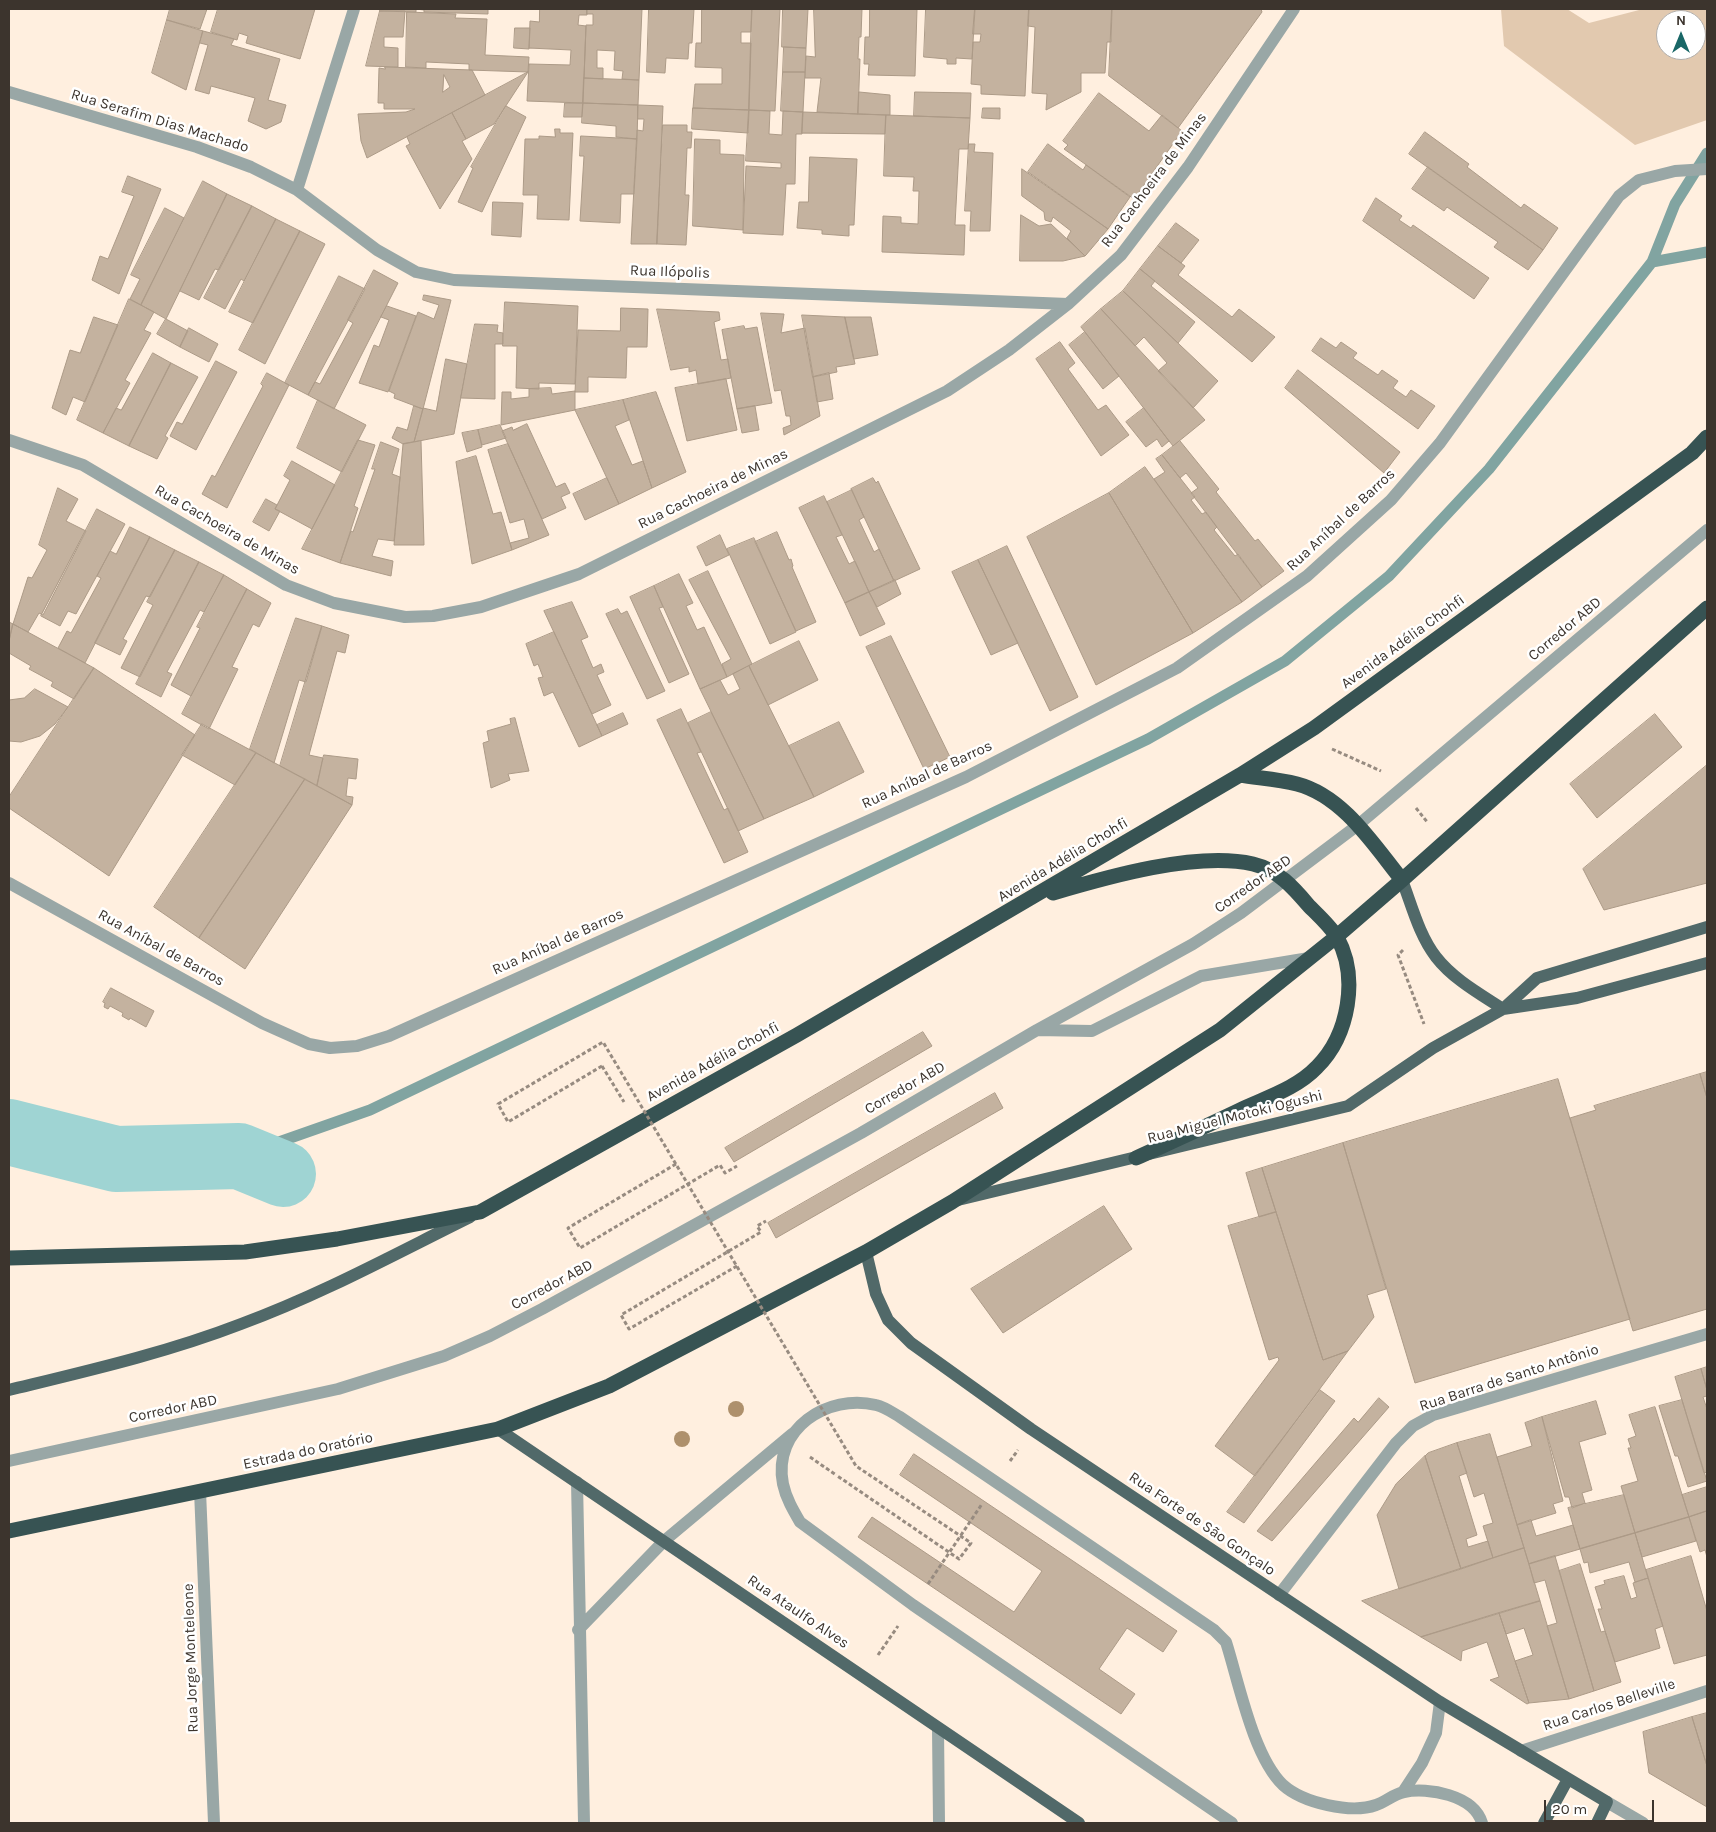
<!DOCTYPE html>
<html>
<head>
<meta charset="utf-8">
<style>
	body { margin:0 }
	#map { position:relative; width:1716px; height:1832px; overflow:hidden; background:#ffefdf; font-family:Karla,sans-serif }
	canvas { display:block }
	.frame { position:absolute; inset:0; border:10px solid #3c342d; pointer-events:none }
	.north { position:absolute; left:1656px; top:10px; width:50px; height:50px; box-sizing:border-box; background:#fff; border:1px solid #b1aeab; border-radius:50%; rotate:0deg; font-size:14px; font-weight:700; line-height:20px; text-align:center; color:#3c342d }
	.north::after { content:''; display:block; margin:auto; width:18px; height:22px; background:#196767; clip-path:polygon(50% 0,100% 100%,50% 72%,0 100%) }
	.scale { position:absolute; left:1544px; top:1800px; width:110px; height:22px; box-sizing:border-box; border:2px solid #3c342d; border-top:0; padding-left:6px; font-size:15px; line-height:18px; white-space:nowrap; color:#3c342d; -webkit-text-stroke:4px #fff; paint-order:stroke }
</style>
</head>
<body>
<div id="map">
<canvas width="1716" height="1832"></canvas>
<div class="frame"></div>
<div class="north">N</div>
<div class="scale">20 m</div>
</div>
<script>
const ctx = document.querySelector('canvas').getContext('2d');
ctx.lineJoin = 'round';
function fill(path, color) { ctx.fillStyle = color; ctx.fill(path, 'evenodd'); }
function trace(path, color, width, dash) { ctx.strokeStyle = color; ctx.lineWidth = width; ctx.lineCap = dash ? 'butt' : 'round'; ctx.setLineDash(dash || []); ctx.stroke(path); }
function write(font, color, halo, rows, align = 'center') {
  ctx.font = font + ' Karla,sans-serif'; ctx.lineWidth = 5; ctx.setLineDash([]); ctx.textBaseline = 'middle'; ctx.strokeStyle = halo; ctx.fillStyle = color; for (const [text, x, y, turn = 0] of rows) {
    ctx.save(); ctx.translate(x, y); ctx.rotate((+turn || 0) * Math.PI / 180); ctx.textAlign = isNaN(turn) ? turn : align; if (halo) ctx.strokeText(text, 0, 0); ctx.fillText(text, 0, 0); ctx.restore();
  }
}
const green = new Path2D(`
	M1501 9H1567L1589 23 1643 9H1707V120L1635 145 1504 46ZM1666 20H1696V50H1666Z`);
const stream = new Path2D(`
	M1652 262 1707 252
	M239 1156 370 1110 1148 739 1285 661 1389 576 1489 469 1652 262 1675 204 1707 153`);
const river = new Path2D(`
	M9 1132 116 1159 239 1156 283 1174`);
const building = new Path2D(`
	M170 9H207L200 29 167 20Z
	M218 9H315L300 59 246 43 248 36 239 33 237 40 211 32Z
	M380 9H488V14L424 12V10L416 9V12L380 11Z
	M540 9H587V15H579L578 25 586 26 583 103 527 101 529 64 570 65 571 50 529 48 530 21 539 22Z
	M587 9H642L639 80 622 79 623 71 614 70 615 51 597 50V68H603V79L584 78 586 25H593V14H587Z
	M649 9H694L692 43H689L688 59 666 58 665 73 647 72Z
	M702 9H752L751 32H741V43H751L749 110 693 108 695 84H722V68L695 67 696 43H701Z
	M752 9H780L775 111 749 110Z
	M783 9H808L806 48 782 47Z
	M814 9H862L861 37H859L858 59H860L858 114 817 112 821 78H805L806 56 815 57Z
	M870 9H917L915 76 868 75 869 64H864L865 37H869Z
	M926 9H975L972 59 956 58V64H947V59L924 57Z
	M975 9H1029L1025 96 981 94V85L971 84 973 42H980L981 34H973Z
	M1029 9H1112L1111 42H1107L1105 73H1081V92L1046 110 1047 94 1032 93 1035 27 1028 26Z
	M1112 9H1261L1262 12 1178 128 1109 76Z
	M380 11H405L403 37H384V47L398 48V67L366 66Z
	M407 12 456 14 455 18 487 19 485 55 529 57 528 72 469 70V64L426 62V68L406 67Z
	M167 20 203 31 186 90 152 73Z
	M515 28H530L529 49 514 48Z
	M203 31 234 39 231 45 280 59 268 100 286 105 281 122 266 129 248 121 255 98 211 86 209 94 195 90 208 45 200 43Z
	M784 47 806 48 805 72H783Z
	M385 67 472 70 485 95 367 158 361 141 358 114 406 112 415 109H384V103H378L379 68 385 69ZM444 75 450 87 443 92Z
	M528 72 494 124 466 139 452 113Z
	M783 72H805L803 112 781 111Z
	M584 78 639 80 638 105 583 103Z
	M859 92 890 95V115L858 114Z
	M915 92 971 93 970 118 914 116Z
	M1099 93 1149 131 1162 115 1182 131 1134 199 1064 149 1068 145 1063 141Z
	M565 103H583L582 117H564Z
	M583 103 638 105 637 139 616 137V126L582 123Z
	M638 105 663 106 657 244H631L637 130 643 131 644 119H638Z
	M506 106 526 117 482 212 458 202 473 168 471 167Z
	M693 108 749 110 748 133 692 129Z
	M983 108H1000V119L982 118Z
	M749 110 770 111 769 134 782 135 783 111 803 112 802 134H796L795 184H786L783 235 743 233 746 166 781 168V163L746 161Z
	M803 112 886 115 885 134 802 133Z
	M452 113 466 139 462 141 472 159 440 209 406 146 410 144 407 137Z
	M886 115 970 118 968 149H959L955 225H965L964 255 882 252 883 216 901 217V223L918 224 919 191H913L914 177 884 176Z
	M663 125H687V132H692L691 148H687L685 195H689L686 245 657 244Z
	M555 129H560V133H573L569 220 537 219 538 195H523L525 139H539V136L555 137Z
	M1425 132 1469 164 1467 167 1521 208 1524 204 1558 228 1543 250 1409 154Z
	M581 136 637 139 634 194H621L620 223 580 221 584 156H580Z
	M695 139 720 140V154L744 155 743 230 693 226Z
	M969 144H975L974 152 993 153 990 231H970L971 211H965Z
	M1048 144 1083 170 1086 165 1130 197 1108 229 1028 172Z
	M810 157 857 159 854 225H849V236L822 234V230L797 228 799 202H808Z
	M1428 167 1543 250 1528 270 1494 247 1498 242 1447 207 1444 211 1412 189Z
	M1022 169 1108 229 1086 255 1085 256 1067 238 1071 231 1053 217 1051 222 1045 220 1044 212 1022 196Z
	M128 176 161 189 119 294 92 280 100 256 108 259 134 196 122 192Z
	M203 181 227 194 166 319 141 305Z
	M227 194 252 206 219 270 215 269 199 300 180 291Z
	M1376 198 1402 216 1399 220 1411 228 1413 225 1489 278 1474 299 1363 221Z
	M493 202 523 203 521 237 492 235Z
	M252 206 276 219 244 281 241 279 225 309 204 298Z
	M165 208 184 218 141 305 130 299 140 279 131 275Z
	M1021 215 1039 226 1051 224 1085 256 1063 261H1020Z
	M276 219 300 231 253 323 229 312Z
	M1176 223 1199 240 1181 263 1158 246Z
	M300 231 325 244 265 364 239 350Z
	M1158 246 1185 266 1178 275 1232 317 1239 309 1275 337 1252 362 1140 269Z
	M1140 269 1155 281 1151 286 1195 322 1178 343 1123 291Z
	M374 270 398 283 334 409 308 395 315 382 320 384 353 323 348 320Z
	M339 276 365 289 308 395 285 383Z
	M1123 291 1218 381 1193 408 1158 371 1167 363 1144 337 1135 346 1101 309Z
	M424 295 451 300 423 409 394 398 395 394 389 391 418 312 434 319 439 305 423 300Z
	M129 299 154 312 144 330 151 333 125 380 130 383 103 433 77 420Z
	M505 302 578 306 575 384 539 383V389L516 388 517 346H503Z
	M387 306 416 316 388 392 359 383 374 345 379 347 389 320 381 317Z
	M621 308 648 309 647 347H627L626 378 588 377V392H575L578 330 620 331Z
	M657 309 719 312 720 320 714 322 721 360 728 359 731 378 698 384 696 370 689 372V367L671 370Z
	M1101 309 1205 420 1173 446 1081 327Z
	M761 313 784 314 781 333 805 328 820 416 784 435 783 428 791 425 790 416H786L781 390 775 391Z
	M802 315 845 317 855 364 836 367 837 372 813 377Z
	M94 317 118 325 85 402 73 397 66 415 52 408 70 350 80 353Z
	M845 317H871L878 355 854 359Z
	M166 319 188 331 180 347 157 334Z
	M475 324 498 325 497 332 503 333V344H495V399L461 398Z
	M744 326 745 329 757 327 772 403 737 409 722 330Z
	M189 328 218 344 209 362 180 347Z
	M1085 332 1119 376 1103 389 1069 345Z
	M1321 338 1336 348 1341 342 1357 353 1353 358 1378 375 1382 370 1398 381 1393 388 1406 397 1411 390 1435 406 1418 429 1312 351Z
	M1060 342 1075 363 1068 369 1098 410 1106 405 1129 435 1101 456 1036 359Z
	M153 353 171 363 129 446 103 433 116 408 121 410Z
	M446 359 467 364 454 434 414 442 423 408 436 411Z
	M216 361 237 372 196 450 170 436 177 422 182 424Z
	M171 363 198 377 165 436 168 438 157 459 129 446Z
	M1298 370 1400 452 1384 473 1285 388Z
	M267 373 289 385 227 508 202 494 212 475 215 477 263 386 261 384Z
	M829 373 833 399 817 402 813 377Z
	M726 379 737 430 687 441 675 388Z
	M551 388 552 394 575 391V410L501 425 502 392H511V399L529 397V389Z
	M656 392 686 472 652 488 623 400Z
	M318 400 366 425 342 472 297 448Z
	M623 400 629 420 615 426 632 465 643 461 652 488 619 504 575 410Z
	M414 406 423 409 414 442 403 444 392 438 397 427 407 430Z
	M755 406 759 430 742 433 737 409Z
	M1144 408 1169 441 1162 447 1157 439 1146 447 1126 422Z
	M527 424 556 487 565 483 570 493 561 497 566 508 542 519 502 431 512 427 513 430Z
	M500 425 506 438 482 445 478 430Z
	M478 430 482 447 467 452 462 433Z
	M358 440 375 445 354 506 358 508 340 563 302 549Z
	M421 441 424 545H394L403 444Z
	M1180 441 1219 489 1216 492 1255 541 1258 539 1284 571 1262 587 1191 493 1198 488 1186 473 1180 478 1162 455Z
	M381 442 399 449 392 474 400 477 394 541 378 539 372 556 393 561 391 576 340 563 351 531 353 532 375 469H372Z
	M508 444 549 535 512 550 510 543 529 538 524 519 510 523 488 450Z
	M1162 455 1195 497 1191 500 1202 514 1206 512 1217 527 1214 530 1235 556 1238 554 1262 587 1242 602 1154 479 1165 472 1156 459Z
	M476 456 493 514 501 512 512 550 472 564 456 462Z
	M292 461 335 485 312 529 275 509 290 480 284 476Z
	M1145 467 1242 602 1193 633 1109 493Z
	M607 478 619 504 585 520 573 494Z
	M873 478 876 483 878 481 920 569 894 581 851 489Z
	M58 488 78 499 66 521 86 531 43 615 39 613 28 632 13 624 28 577 32 578 47 550 39 545Z
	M852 490 864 517 859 520 874 552 879 549 894 581 869 592 827 502Z
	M1109 493 1193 633 1096 685 1027 537Z
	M824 496 842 535 836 537 849 564 855 561 869 592 845 603 799 508Z
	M266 499 277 505 275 509 280 511 269 531 253 522Z
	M97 509 125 524 76 614 68 611 60 626 41 616Z
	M130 527 150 537 85 663 58 648 67 631 71 633 101 578 97 576 110 551 116 554Z
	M777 532 789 560 791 559 793 566 792 567 816 622 796 631 755 542Z
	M720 535 729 555 706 566 697 547Z
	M150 537 175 550 150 597 146 596 123 639 127 641 120 655 95 643Z
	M754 538 796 632 770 644 727 549Z
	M1007 546 1078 697 1050 711 978 560Z
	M175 550 199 562 140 677 121 668 153 605 147 602Z
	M978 560 1018 643 991 655 952 572Z
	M199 562 224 575 204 612 200 610 167 672 172 674 161 697 136 684Z
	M708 571 752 664 727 677 722 664 731 659 689 580Z
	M679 574 693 603 686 606 697 630 704 627 727 677 700 689 654 586Z
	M224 575 247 589 191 696 171 685 200 628 197 627Z
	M895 580 901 594 877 607 869 592Z
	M654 586 663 607 659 608 689 674 669 683 630 597Z
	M247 589 271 603 259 627 253 624 232 667 238 669 209 729 182 714Z
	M869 592 885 624 860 636 845 603Z
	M572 602 588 637 581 640 593 668 601 664 604 672 597 675 611 705 592 714 544 611Z
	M618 609 621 614 627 611 665 691 647 699 606 614Z
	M296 618 322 626 306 682 299 680 274 763 250 749Z
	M9 622 13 624 9 641Z
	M13 624 94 668 74 699 51 686 53 682 29 669 31 666 9 653V641Z
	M322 626 349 635 345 653 337 651 309 755 323 758 317 786 280 766Z
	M554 632 602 736 579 747 553 692 544 696 538 678 543 677 538 664 534 666 526 644Z
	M891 636 950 757 924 769 866 647Z
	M799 641 818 680 768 705 749 666Z
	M749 666 814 797 764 819 700 689 720 680 728 695 740 689 733 674Z
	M94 668 195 735 109 876 9 808V797Z
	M35 689 68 707 55 724 40 736 21 742 9 741V700L24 698Z
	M681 709 701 752 697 753 724 810 728 808 748 852 724 863 657 720Z
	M711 712 764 819 738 831 688 723Z
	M623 713 628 724 602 736 597 725Z
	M1655 714 1682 747 1597 818 1570 784Z
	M515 718 529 771 508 774 510 780 491 788 483 743 489 741 487 731 511 724 510 719Z
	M839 722 864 772 814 797 789 746Z
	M202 724 256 753 235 785 182 755Z
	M256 753 305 779 199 938 154 907Z
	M324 755 358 759 356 779 348 778 346 796 353 797 352 805 317 786Z
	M1707 765V883L1604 910 1583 869Z
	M305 779 352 805 245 969 199 938Z
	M111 988 154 1011 146 1027 130 1018 129 1020 122 1016 123 1013 110 1006 108 1009 104 1007 105 1003 103 1002Z
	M923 1032 932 1046 734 1162 725 1148Z
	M1707 1072V1098L1700 1074Z
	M1700 1074 1707 1098V1309L1633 1331 1570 1118 1596 1110 1594 1106Z
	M1558 1079 1630 1319 1415 1383 1343 1143Z
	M995 1093 1003 1108 776 1238 768 1223Z
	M1343 1143 1386 1289 1367 1295 1374 1317 1348 1351 1323 1360 1262 1168Z
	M1262 1168 1276 1212 1259 1217 1246 1173Z
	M1104 1206 1132 1249 1003 1333 971 1289Z
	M1276 1212 1323 1360 1348 1351 1255 1476 1215 1446 1279 1360 1278 1357 1269 1360 1228 1226Z
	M1707 1367V1390L1701 1369Z
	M1701 1369 1707 1390V1396L1703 1397 1707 1409V1472L1704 1473 1675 1377Z
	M1320 1390 1335 1401 1244 1523 1227 1512Z
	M1379 1398 1389 1407 1272 1541 1257 1531 1354 1418 1358 1422Z
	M1682 1400 1707 1481 1688 1487 1678 1456H1675L1659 1406Z
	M1596 1401 1606 1434 1579 1442 1592 1490 1582 1493 1585 1503 1572 1508 1569 1497H1565L1542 1417Z
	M1655 1407 1689 1517 1635 1533 1621 1486 1638 1481 1628 1448H1631L1628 1439 1636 1436 1629 1415Z
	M1542 1417 1563 1501 1553 1504 1556 1513 1517 1525 1497 1457 1532 1446 1525 1423Z
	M1490 1434 1524 1548 1493 1558 1483 1526 1493 1523 1484 1493 1474 1497 1457 1443Z
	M1457 1443 1467 1473 1459 1476 1477 1535 1466 1539 1468 1547 1488 1541 1493 1558 1461 1569 1425 1456 1428 1453Z
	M914 1454 1177 1631 1163 1652 1127 1628 1099 1669 1135 1694 1121 1714 858 1537 872 1517 1014 1612 1042 1571 900 1475Z
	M1425 1456 1461 1569 1399 1589 1377 1515 1396 1484Z
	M1707 1487V1511L1689 1517 1682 1495Z
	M1624 1495 1635 1533 1580 1549 1568 1508Z
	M1707 1511V1557L1705 1550 1700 1552 1689 1517Z
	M1689 1517 1696 1541 1642 1557 1635 1533Z
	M1531 1520 1536 1536 1573 1525 1580 1549 1529 1564 1517 1525Z
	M1635 1533 1648 1578 1635 1582 1629 1562 1590 1573 1588 1562 1584 1563 1580 1549Z
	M1524 1548 1540 1601 1421 1637 1362 1601Z
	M1555 1556 1594 1691 1569 1699 1547 1626 1557 1623 1545 1580 1534 1583 1529 1564Z
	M1691 1556 1707 1611V1655L1674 1664 1646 1570Z
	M1580 1564 1601 1632 1605 1631 1621 1682 1594 1691 1559 1571Z
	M1624 1576 1631 1599 1637 1597 1633 1583 1648 1578 1663 1626 1655 1629 1660 1648 1615 1662 1598 1609H1602L1595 1587 1605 1584 1604 1581Z
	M1540 1601 1569 1699 1529 1703 1515 1661 1533 1655 1524 1628 1506 1634 1499 1613Z
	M1499 1613 1529 1703 1527 1704 1490 1680 1499 1677 1487 1642 1462 1651 1461 1661 1421 1637Z
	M1707 1713V1766L1692 1717Z
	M1692 1717 1707 1766V1807L1649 1773 1643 1732Z`);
const path = new Path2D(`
	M1332 749 1381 771
	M1416 808 1428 823
	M1403 950 1398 955 1424 1024
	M602 1066 624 1102
	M676 1164 568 1228 580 1248 720 1165 725 1173 737 1166
	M737 1266 629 1329 621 1315 761 1232 757 1226 766 1221
	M810 1457 836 1475
	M1010 1461 1018 1450
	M928 1584 982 1504
	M878 1655 898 1626`);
const minor = new Path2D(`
	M9 92 197 147 251 167 297 190 377 250 416 272 454 280 1068 304
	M297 190 354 9
	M9 440 83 465 286 585 334 603 405 617 433 616 481 607 579 574 947 391 1009 350 1068 304 1121 255 1188 167 1294 9
	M9 883 262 1023 309 1044 330 1048 357 1046 389 1036 966 777 1177 668 1307 576 1391 500 1440 443 1619 196 1639 180 1675 171 1707 169
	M1037 1030 1092 1031 1201 976 1309 958
	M9 1461 338 1389 444 1356 490 1336 542 1309 861 1133 1037 1030 1193 944 1241 913 1358 825 1707 530
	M577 1482 584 1823
	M200 1491 214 1823
	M1279 1595 1396 1443 1413 1426 1433 1415 1707 1334
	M578 1630 664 1541 792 1434
	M938 1728 939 1823
	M1521 1751 1707 1691
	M1403 1792 1422 1763 1436 1733 1440 1702
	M1607 1802 1643 1823
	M1232 1823 913 1605 800 1522C793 1510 786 1498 783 1484 772 1429 828 1393 876 1405 885 1407 893 1413 900 1417L1214 1630 1226 1642C1239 1683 1253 1756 1283 1785 1303 1803 1351 1814 1376 1805 1385 1802 1394 1794 1404 1792 1428 1787 1474 1795 1482 1823`);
const major = new Path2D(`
	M1402 880C1412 906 1419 935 1436 957 1453 979 1480 994 1503 1009L1577 998 1707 963
	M958 1200 1348 1106 1433 1048 1503 1009 1537 978 1707 927
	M866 1252 876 1294 888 1320 911 1343 1031 1429 1440 1702 1607 1802 1597 1823
	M9 1390C87 1371 166 1353 241 1324 320 1295 395 1254 470 1217
	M498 1429 1079 1823
	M1544 1823 1568 1779`);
const highway = new Path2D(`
	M1240 775C1258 778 1278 779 1297 784 1343 796 1373 844 1402 880
	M1053 893C1107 877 1197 851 1253 864 1278 870 1293 887 1309 906 1318 915 1330 926 1337 937 1359 977 1349 1035 1317 1067 1297 1088 1268 1097 1242 1109 1207 1126 1171 1142 1136 1158
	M9 1258 245 1252 337 1239 480 1212 797 1035 1240 775 1314 728 1692 453 1707 437
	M9 1531 498 1429 609 1386 866 1252 952 1202 1220 1030 1336 937 1402 880 1707 608`);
const pathBridge = new Path2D(`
	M602 1066 508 1122 498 1104 603 1042 856 1466 971 1543 959 1559 836 1475`);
const trees = [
	[736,1409],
	[682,1439]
];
const streetNames = [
	["Rua Serafim Dias Machado",160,121,17],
	["Rua Cachoeira de Minas",1154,180,-53],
	["Rua Ilópolis",670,272,2],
	["Rua Cachoeira de Minas",713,489,-26],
	["Rua Aníbal de Barros",1341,520,-43],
	["Rua Cachoeira de Minas",227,530,30],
	["Corredor ABD",1565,629,-40],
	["Avenida Adélia Chohfi",1403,642,-36],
	["Rua Aníbal de Barros",927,775,-25],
	["Avenida Adélia Chohfi",1063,860,-31],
	["Corredor ABD",1253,884,-35],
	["Rua Aníbal de Barros",558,942,-24],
	["Rua Aníbal de Barros",161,948,29],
	["Avenida Adélia Chohfi",713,1062,-29],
	["Corredor ABD",905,1088,-30],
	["Rua Miguel Motoki Ogushi",1235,1117,-14],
	["Corredor ABD",552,1285,-28],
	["Rua Barra de Santo Antônio",1509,1378,-18],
	["Corredor ABD",173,1409,-12],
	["Estrada do Oratório",308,1451,-12],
	["Rua Forte de São Gonçalo",1202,1524,34],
	["Rua Ataulfo Alves",798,1612,34],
	["Rua Jorge Monteleone",191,1658,-92],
	["Rua Carlos Belleville",1609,1705,-18]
];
fill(green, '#e2c9af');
trace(stream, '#81a4a1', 11);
trace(river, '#9fd4d3', 66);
fill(building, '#c4b29f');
trace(building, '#ac9a87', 1);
trace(path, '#978b80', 3, [4, 2.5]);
trace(minor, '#99a7a6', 12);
trace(major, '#516969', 12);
trace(highway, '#375353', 15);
trace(pathBridge, '#978b80', 3, [4, 2.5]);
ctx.fillStyle = '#ae906c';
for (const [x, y] of trees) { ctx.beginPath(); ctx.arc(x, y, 8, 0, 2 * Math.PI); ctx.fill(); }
write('15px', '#3c342d', '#fff', streetNames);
</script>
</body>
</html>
